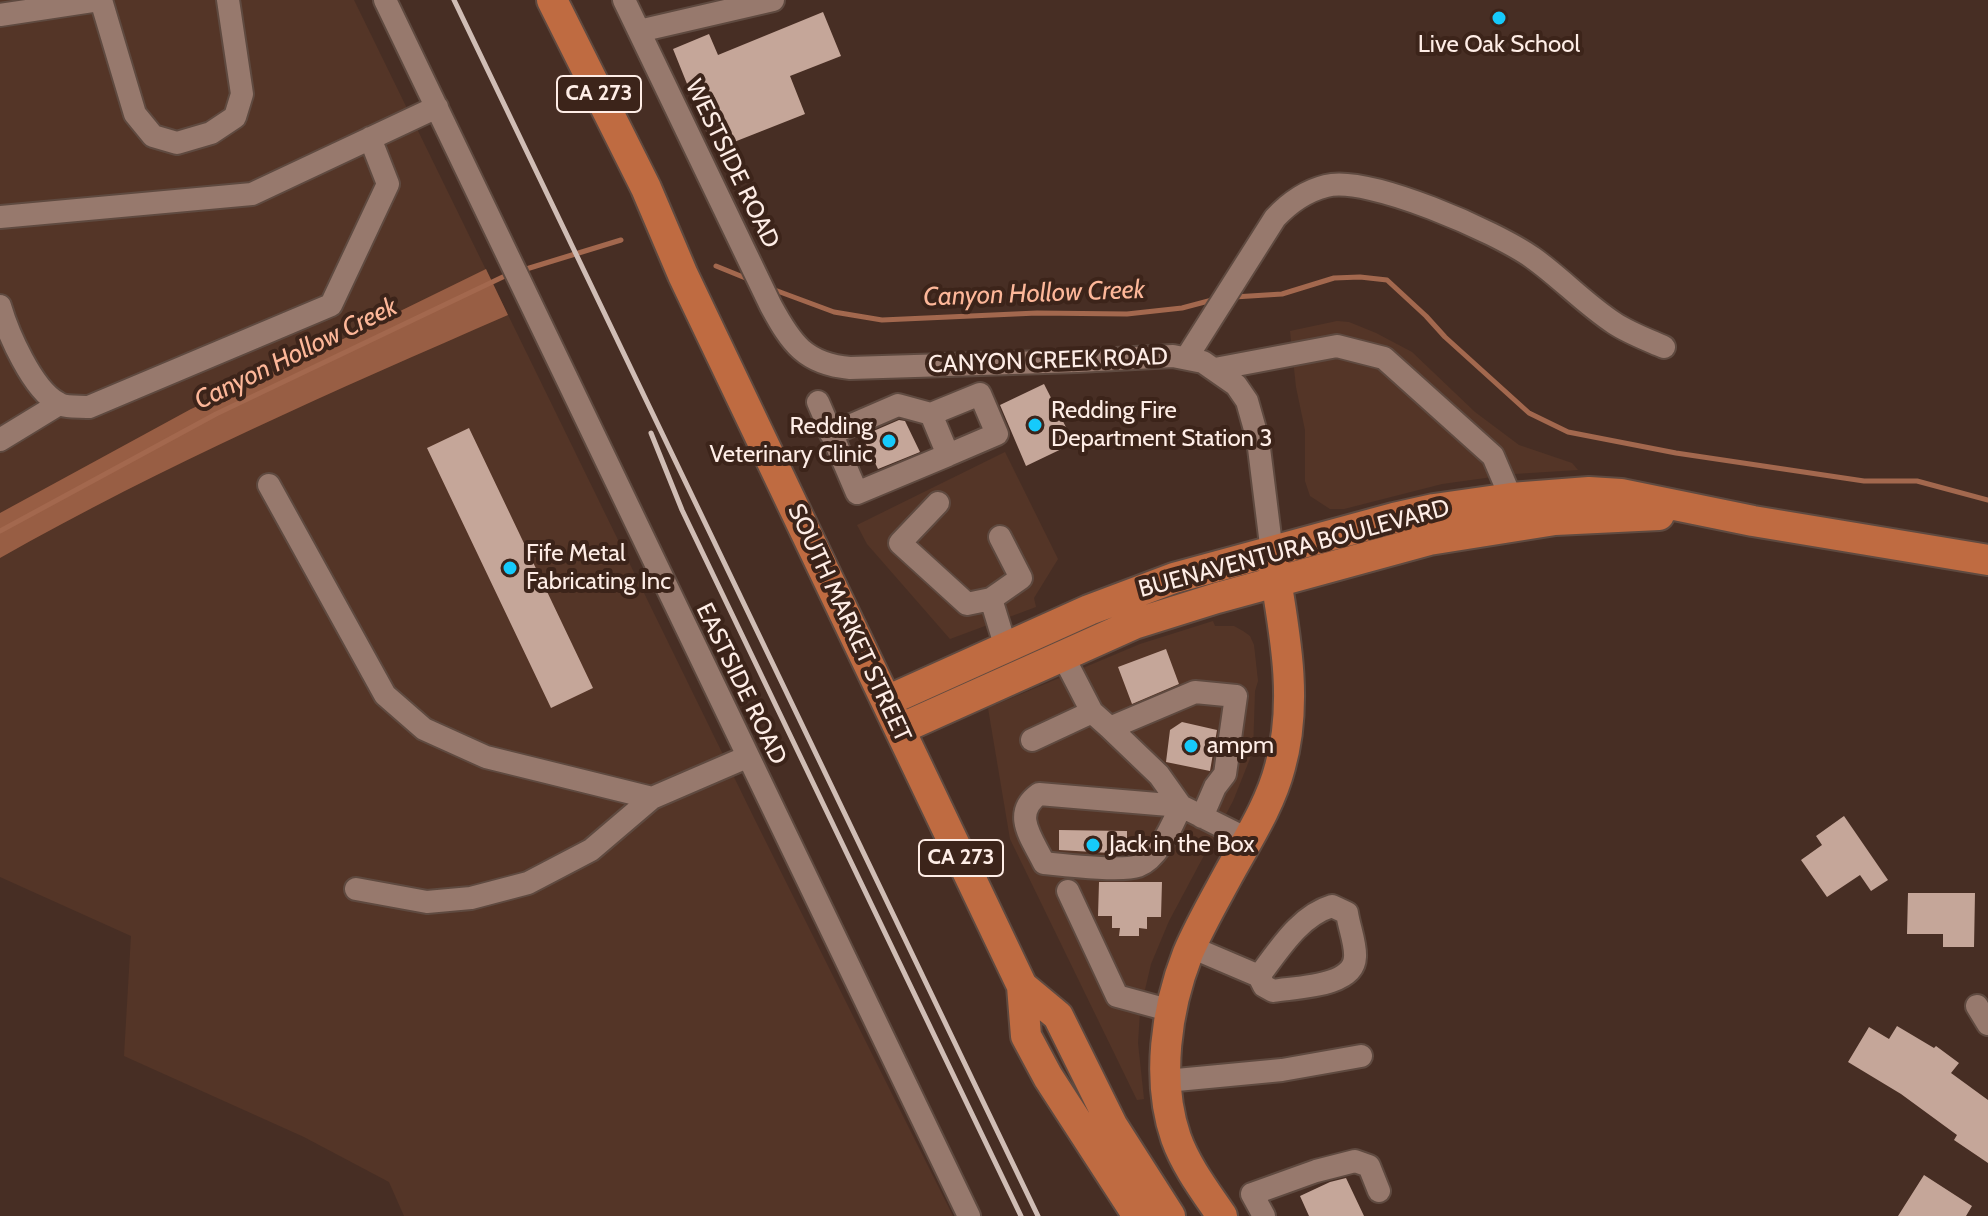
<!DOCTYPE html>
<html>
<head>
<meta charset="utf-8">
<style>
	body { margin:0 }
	canvas { display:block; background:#472e24 }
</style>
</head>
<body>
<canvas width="1988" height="1216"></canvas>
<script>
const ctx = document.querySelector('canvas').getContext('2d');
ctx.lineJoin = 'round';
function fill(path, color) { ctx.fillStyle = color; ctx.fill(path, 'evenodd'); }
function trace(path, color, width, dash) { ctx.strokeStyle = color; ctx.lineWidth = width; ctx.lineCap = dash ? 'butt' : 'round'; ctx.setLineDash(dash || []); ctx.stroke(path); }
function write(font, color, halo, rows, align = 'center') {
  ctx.font = font + ' Cabin,sans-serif'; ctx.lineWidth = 8; ctx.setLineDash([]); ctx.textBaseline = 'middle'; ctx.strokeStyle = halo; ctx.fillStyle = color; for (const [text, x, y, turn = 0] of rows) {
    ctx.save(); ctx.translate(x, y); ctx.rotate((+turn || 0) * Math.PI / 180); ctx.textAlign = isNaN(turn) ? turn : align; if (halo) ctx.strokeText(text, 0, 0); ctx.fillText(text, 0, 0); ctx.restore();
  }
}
const built = new Path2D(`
	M0 0H354L754 818 953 1216H404L389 1182 304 1137 124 1056 131 936 0 877Z
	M1337 321 1349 322 1376 333 1412 352 1475 412 1519 445 1572 463 1578 470 1514 474 1442 484 1344 509H1330L1310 496 1305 481V430L1296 387 1290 331Z
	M1005 452 1058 559 1034 598 1036 607 950 639 867 544 857 525Z
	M1213 621 1215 626H1234L1243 631 1250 636 1254 645 1258 681 1255 691 1253 751 1233 801 1169 921 1151 964 1140 1011 1138 1043 1144 1099 1137 1100 1010 839 988 708 1140 644Z`);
const forest = new Path2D(`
	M486 269 508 315C336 390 164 465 0 558V513L191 409 343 339Z`);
const stream = new Path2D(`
	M716 266 748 279
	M523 270 621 240
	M772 289 834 312 882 320 1037 313 1127 314 1182 308 1216 299
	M1234 297 1282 294 1334 278 1360 277 1387 280 1426 316 1445 337 1529 413 1568 432 1676 453 1864 481H1917L1988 500
	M0 531 216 414 509 274`);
const building = new Path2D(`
	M823 12 841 56 790 76 805 114 729 144 724 130 708 136 673 49 709 34 718 55Z
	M1044 384 1074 443 1026 466 1000 405Z
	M899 420 905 421 920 452 878 469 862 436Z
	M469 428 593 688 551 708 427 448Z
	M1166 649 1179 684 1132 704 1118 667Z
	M1182 722 1217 730 1210 771 1166 762 1170 730Z
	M1844 816 1888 880 1871 891 1860 875 1827 897 1801 860 1822 845 1816 836Z
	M1059 830 1127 831V854L1059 850Z
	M1099 882H1162L1161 917H1147V929L1139 928V936H1119L1120 928H1112V916H1098Z
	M1908 893H1975L1974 947H1943V934H1907Z
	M1897 1026 1934 1048 1936 1046 1959 1063 1951 1073 1988 1100V1163L1954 1140 1957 1135 1901 1094 1848 1062 1869 1027 1889 1039Z
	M1924 1175 1972 1206 1966 1216H1898Z
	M1346 1178 1364 1216H1309L1300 1196 1330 1182Z`);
const minor = new Path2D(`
	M101 0 135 114 153 136 177 143 211 133 235 117 242 94 228 0
	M385 0 969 1216
	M624 0 771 306C791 343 805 364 850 368L1077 361 1173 356 1203 362 1236 385 1247 401 1258 440 1272 553
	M0 15 99 0
	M639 31 773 0
	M0 217 252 194 437 107
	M0 306C8 333 32 389 58 403 65 408 80 406 89 407L331 305 388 184 370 138
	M1187 357 1275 218C1289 203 1306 191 1326 186 1368 175 1497 232 1533 258 1561 278 1585 304 1614 323 1629 333 1648 340 1664 347
	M1215 369 1337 346 1384 358 1493 456 1511 498
	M980 394 997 434 948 455 931 414Z
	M818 402 857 493 948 455
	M831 434 898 405 931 414
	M0 440 59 404
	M269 485 385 695 424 729 486 757 652 798
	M938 503 900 543 967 604 991 599 1006 648
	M991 599 1021 578 1000 537
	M1063 656 1092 712 1110 728
	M1032 740 1092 712
	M1202 817 1215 787 1225 774 1236 696 1195 692 1110 728 1159 775 1181 806C1172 825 1159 858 1138 866 1121 872 1064 865 1044 863 1032 838 1011 814 1039 794L1181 806 1247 839
	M356 889 427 902 471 898 528 883 591 850 652 798 747 757
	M1068 891 1117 996 1172 1011
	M1191 947 1259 976 1264 986 1273 991C1296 987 1354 987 1355 957 1356 944 1349 927 1347 913L1332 906C1299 916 1279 950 1259 976
	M1977 1006 1988 1024
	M1166 1081 1282 1070 1361 1056
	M1264 1216 1252 1194 1316 1171 1355 1161 1369 1166 1379 1191`);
const major = new Path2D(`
	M552 0 646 188 683 275 1022 986 1026 1036 1048 1077 1138 1216
	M887 701 1089 610 1174 578 1394 518 1434 509 1511 498 1589 492 1621 494 1753 521 1988 560
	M900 729 1134 624 1217 598 1429 540 1555 520 1659 515
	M1022 986 1058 1016 1112 1125 1170 1216
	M1222 1216C1205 1191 1186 1166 1176 1138 1156 1080 1166 1009 1188 953 1199 927 1214 901 1227 877 1246 842 1270 806 1280 767 1299 701 1284 629 1273 562`);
const rail = new Path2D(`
	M454 0 1038 1216
	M651 433 682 510 1021 1216`);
const markers = [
	[1499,18,8,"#16cafb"],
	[1035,425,8,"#16cafb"],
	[889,441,8,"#16cafb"],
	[510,568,8,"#16cafb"],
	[1191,746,8,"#16cafb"],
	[1093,845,8,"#16cafb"]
];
const shields = [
	[599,94,84],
	[961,858,84]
];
const shieldNames = [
	["CA 273",599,94],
	["CA 273",961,858]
];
const poiNames = [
	["Live Oak School",1499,45,"center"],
	["Redding Fire",1051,411],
	["Department Station 3",1051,439],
	["Redding",873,427,"right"],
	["Veterinary Clinic",873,455,"right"],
	["Fife Metal",526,554],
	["Fabricating Inc",526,582],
	["ampm",1207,746],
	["Jack in the Box",1109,845]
];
const streetNames = [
	["WESTSIDE ROAD",732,164,64],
	["CANYON CREEK ROAD",1048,361,-2],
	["BUENAVENTURA BOULEVARD",1294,549,-15],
	["SOUTH MARKET STREET",849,623,65],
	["EASTSIDE ROAD",741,684,64]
];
const waterNames = [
	["Canyon Hollow Creek",1034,294,-2],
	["Canyon Hollow Creek",296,354,-26]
];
fill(built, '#543527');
fill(forest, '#985e44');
trace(stream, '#a3684e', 5);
fill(building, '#c5a699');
trace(minor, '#5f4a40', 26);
trace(major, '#5f4a40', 34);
trace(minor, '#97796d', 22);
trace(major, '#bf6b41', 30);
trace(rail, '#d0bdb5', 5);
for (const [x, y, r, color] of markers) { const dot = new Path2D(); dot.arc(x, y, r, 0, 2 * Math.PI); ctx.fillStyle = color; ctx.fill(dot); trace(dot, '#3c241a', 3); }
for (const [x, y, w] of shields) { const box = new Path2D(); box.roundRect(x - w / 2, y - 18, w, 36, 6); ctx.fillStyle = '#3c241a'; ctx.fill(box); trace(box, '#feede6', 2); }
write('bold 22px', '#feede6', null, shieldNames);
write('24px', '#feede6', '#3c241a', poiNames, 'left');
write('24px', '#feede6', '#3c241a', streetNames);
write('italic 26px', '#fdb799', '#3c241a', waterNames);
</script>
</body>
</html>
